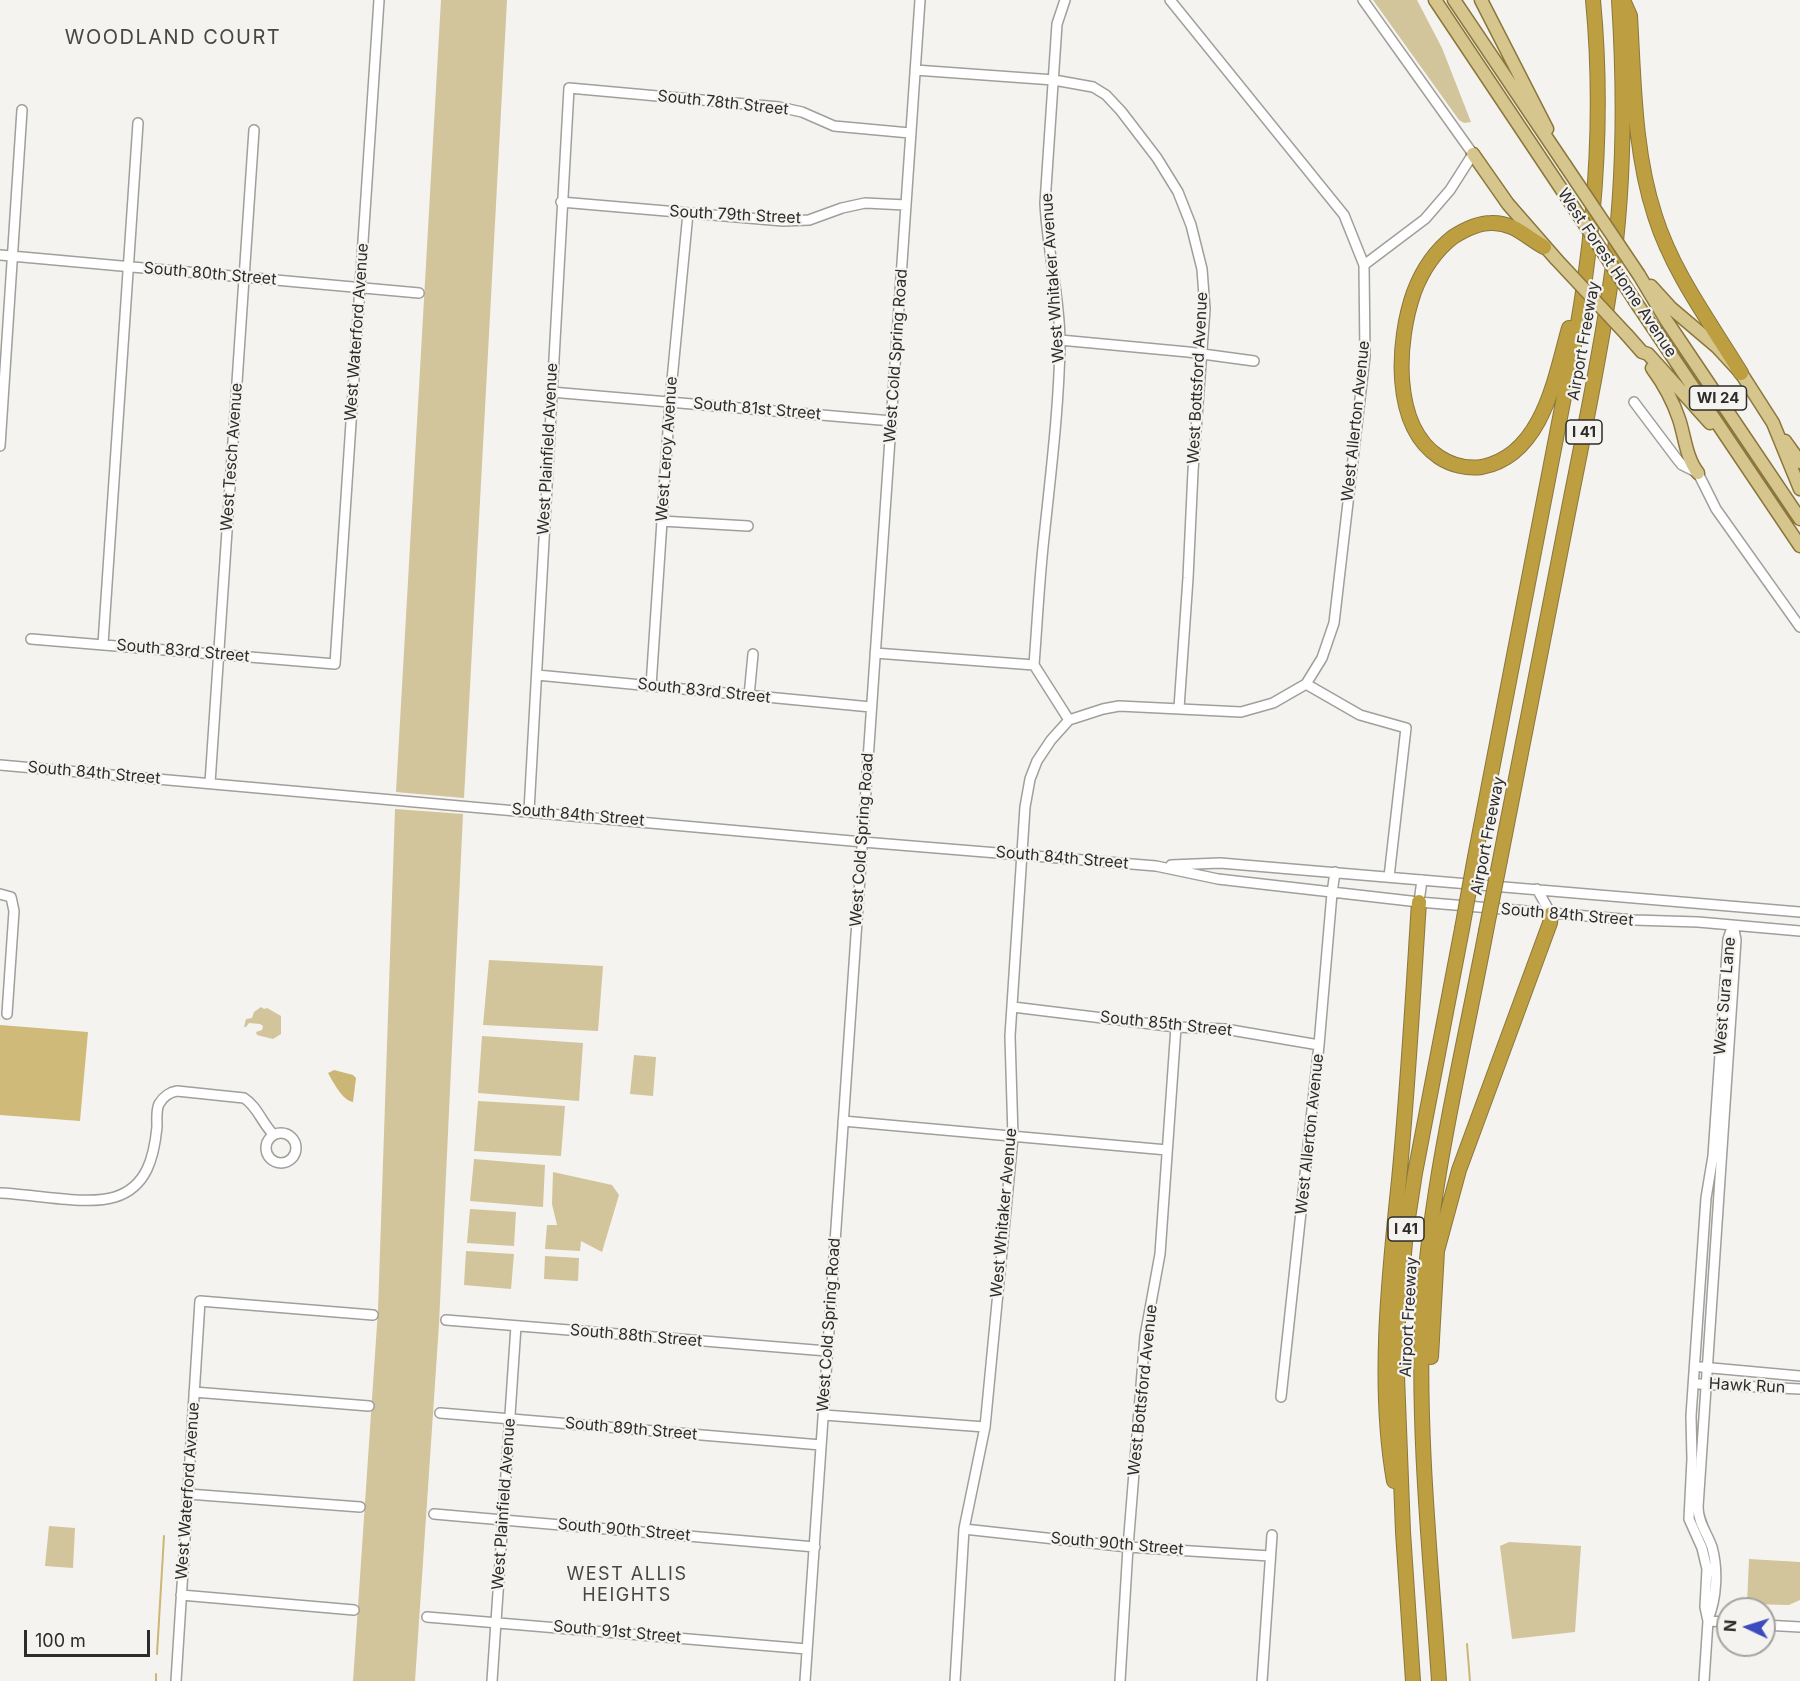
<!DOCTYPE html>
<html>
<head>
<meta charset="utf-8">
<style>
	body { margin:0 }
	#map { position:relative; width:1800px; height:1681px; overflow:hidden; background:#f4f3f0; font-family:Inter,sans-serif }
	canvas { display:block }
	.north { position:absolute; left:1716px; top:1597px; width:60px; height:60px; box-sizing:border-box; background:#f4f3f0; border:2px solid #a4a3a1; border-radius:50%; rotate:274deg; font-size:16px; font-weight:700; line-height:24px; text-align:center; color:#2d2c2b }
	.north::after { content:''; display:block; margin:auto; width:21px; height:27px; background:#3b4bbe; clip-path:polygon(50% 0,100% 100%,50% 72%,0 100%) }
	.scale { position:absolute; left:24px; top:1630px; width:126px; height:27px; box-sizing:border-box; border:3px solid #2d2c2b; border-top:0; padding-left:8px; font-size:18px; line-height:21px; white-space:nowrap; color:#2d2c2b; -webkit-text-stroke:4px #f4f3f0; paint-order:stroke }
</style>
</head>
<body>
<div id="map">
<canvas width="1800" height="1681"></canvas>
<div class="north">N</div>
<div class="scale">100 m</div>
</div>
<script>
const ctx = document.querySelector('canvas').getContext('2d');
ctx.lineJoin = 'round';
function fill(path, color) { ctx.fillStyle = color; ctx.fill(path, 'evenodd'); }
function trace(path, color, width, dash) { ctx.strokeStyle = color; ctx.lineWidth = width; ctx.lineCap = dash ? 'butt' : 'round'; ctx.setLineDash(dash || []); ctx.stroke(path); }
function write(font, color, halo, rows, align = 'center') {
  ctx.font = font + ' Inter,sans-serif'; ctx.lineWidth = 4.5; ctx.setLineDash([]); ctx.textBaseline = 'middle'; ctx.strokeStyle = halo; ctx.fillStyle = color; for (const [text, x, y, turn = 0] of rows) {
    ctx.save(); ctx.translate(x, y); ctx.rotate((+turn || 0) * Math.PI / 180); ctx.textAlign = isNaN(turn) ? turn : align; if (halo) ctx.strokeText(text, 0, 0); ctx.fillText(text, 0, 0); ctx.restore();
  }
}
const green = new Path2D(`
	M441 0H507L464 798 396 792Z
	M1373 0H1417L1442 48 1471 122 1464 123 1459 120Z
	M395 809 463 814 439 1324 415 1681H353L378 1310Z
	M489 960 603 966 598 1031 483 1025Z
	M261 1007 264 1009 267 1008 281 1016V1034L273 1039 257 1035 256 1032 262 1030 263 1026 260 1024 249 1023 246 1027H244L246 1019 252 1018 254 1012Z
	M482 1036 583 1043 579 1101 478 1093Z
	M634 1055 656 1057 653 1096 630 1094Z
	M478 1101 565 1106 561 1156 474 1151Z
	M474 1159 545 1165 543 1207 470 1201Z
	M553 1172 612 1185 619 1195 602 1252 581 1241 580 1251 545 1249 547 1225H557L552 1204Z
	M470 1209 516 1212 514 1246 467 1243Z
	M466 1251 514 1254 511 1289 464 1285Z
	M545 1256 579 1258 578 1281 544 1279Z
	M49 1526 75 1528 73 1568 45 1566Z
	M1509 1542 1581 1546 1575 1632 1512 1639 1500 1546Z
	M1749 1559 1800 1562V1600L1789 1605 1747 1604Z`);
const forest = new Path2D(`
	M0 1025 88 1032 80 1121 0 1115Z`);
const water = new Path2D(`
	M334 1070 353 1075 356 1078 353 1102C343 1101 333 1082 328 1073Z`);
const stream = new Path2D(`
	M1467 1644 1470 1681
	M157 1654 164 1536
	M156 1681V1674`);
const minor = new Path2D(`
	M1363 0 1473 154 1450 190 1425 219 1364 265
	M915 70 1054 80 1093 87 1106 95 1121 111 1157 158 1178 192 1191 225 1202 269 1205 309 1193 471 1188 578 1179 708
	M561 202 783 221 809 220 842 208 865 203 906 205
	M0 255 419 293
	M1060 340 1188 352 1254 361
	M551 392 892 421
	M1634 402 1677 459 1682 465 1698 473 1716 509 1800 627
	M0 446 22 110
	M661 521 748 526
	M31 639 335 664 379 0
	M103 644 138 123
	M875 653 1034 665 1069 720
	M1034 665C1037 626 1039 586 1043 547 1050 479 1059 411 1060 343 1060 296 1047 250 1045 203L1057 24 1065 0
	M537 675 871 707
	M1306 684 1360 715 1406 728 1389 877
	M651 686 670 401 688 213
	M749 696 753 654
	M0 765 863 842 1156 866 1218 879 1419 902 1634 920 1698 922 1800 931
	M210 783 254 130
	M529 811 569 88 779 107 802 112 834 126 910 133
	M1171 865 1220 863 1800 912
	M1537 889 1551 914
	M0 894 11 897 14 911 7 1014
	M1419 902 1422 880
	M1013 1007 1176 1027 1225 1029 1319 1045
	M843 1121 1167 1150
	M266 1148a15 15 0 1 1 30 0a15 15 0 1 1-30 0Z
	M0 1193C32 1194 87 1206 115 1197 147 1187 154 1157 157 1127 157 1120 156 1110 159 1104 163 1097 170 1092 177 1091L244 1098C257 1106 262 1123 273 1134
	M446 1320 827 1351
	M1701 1367 1800 1376
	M1699 1384 1800 1389
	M194 1392 369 1406
	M1281 1397 1319 1045 1332 893 1335 872
	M440 1413 821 1445
	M824 1415 985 1427
	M188 1494 360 1507
	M434 1514 815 1547
	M964 1529 1128 1547 1270 1556
	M181 1595 354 1610
	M427 1617 807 1649
	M1708 1619C1717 1598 1718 1569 1712 1547 1707 1533 1698 1522 1698 1507L1736 940 1733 925
	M1708 1621 1728 1622
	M1764 1625 1800 1627
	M176 1681 200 1301 373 1315
	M492 1681 516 1326
	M805 1681 920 0
	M955 1681 964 1529 985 1427 1013 1137 1010 1036 1025 807 1030 779 1037 761 1051 740 1069 720 1103 709 1119 706 1241 712 1273 703 1306 684 1322 658 1334 623 1365 356 1364 265 1344 215 1170 0
	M1120 1681 1128 1547 1145 1336 1160 1254 1176 1027
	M1262 1681 1272 1535
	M1704 1681 1708 1621 1705 1607 1707 1569 1702 1548 1689 1519 1692 1459 1691 1416 1706 1198 1713 1156 1728 939 1733 925`);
const major = new Path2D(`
	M1435 0 1562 190
	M1454 0 1565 165
	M1481 0 1547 129
	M1473 154 1508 204 1556 259
	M1639 275 1666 320 1800 519
	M1651 286 1671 308 1717 347 1741 373 1773 423 1800 489
	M1635 301 1800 546
	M1627 335 1642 352 1648 354 1710 423
	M1652 368C1663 383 1673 401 1679 419 1685 437 1686 458 1698 473
	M1785 441 1800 462`);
const highway = new Path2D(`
	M1623 0 1630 16C1634 83 1634 152 1655 216 1673 273 1710 322 1741 373
	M1544 247C1526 237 1513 222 1491 223 1478 223 1464 230 1453 237 1435 251 1422 271 1414 292 1397 340 1391 425 1439 457 1451 465 1467 469 1482 467 1543 455 1555 377 1569 328
	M1475 857 1576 335C1596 223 1604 114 1593 0
	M1500 860C1523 742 1546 625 1569 508 1584 432 1600 357 1611 280 1625 187 1625 94 1619 0
	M1431 1357 1437 1251 1459 1170 1550 923 1551 914
	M1394 1481C1377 1385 1389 1276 1399 1180 1408 1088 1413 995 1419 902
	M1413 1681 1403 1532 1397 1376 1398 1322 1406 1231 1415 1173 1462 929
	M1439 1681C1431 1562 1418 1441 1422 1322 1428 1193 1462 1058 1486 931`);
const majorBridge = new Path2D(`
	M1565 165 1639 275
	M1562 190 1635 301
	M1556 259 1627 335`);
const highwayBridge = new Path2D(`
	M1462 929 1475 857
	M1486 931 1500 860`);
const shields = [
	[1718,398,57],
	[1584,432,36],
	[1406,1229,36]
];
const shieldNames = [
	["WI 24",1718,398],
	["I 41",1584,432],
	["I 41",1406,1229]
];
const streetNames = [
	["South 78th Street",723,103,6],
	["South 79th Street",735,215,3],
	["West Forest Home Avenue",1617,273,56],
	["South 80th Street",210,274,5],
	["West Whitaker Avenue",1053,278,-94],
	["West Waterford Avenue",357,332,-86],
	["Airport Freeway",1584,341,-80],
	["West Cold Spring Road",896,356,-86],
	["West Bottsford Avenue",1198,378,-87],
	["South 81st Street",757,409,5],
	["West Allerton Avenue",1356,421,-84],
	["West Plainfield Avenue",548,449,-87],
	["West Leroy Avenue",667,449,-86],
	["West Tesch Avenue",232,457,-86],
	["South 83rd Street",183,651,5],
	["South 83rd Street",704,691,6],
	["South 84th Street",94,773,5],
	["South 84th Street",578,815,5],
	["Airport Freeway",1488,836,-79],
	["West Cold Spring Road",862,840,-86],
	["South 84th Street",1062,858,5],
	["South 84th Street",1567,915,5],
	["West Sura Lane",1725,996,-85],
	["South 85th Street",1166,1024,6],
	["West Allerton Avenue",1310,1134,-84],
	["West Whitaker Avenue",1004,1213,-85],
	["Airport Freeway",1409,1317,-87],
	["West Cold Spring Road",829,1325,-86],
	["South 88th Street",636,1336,5],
	["Hawk Run",1747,1386,3],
	["West Bottsford Avenue",1143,1390,-84],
	["South 89th Street",631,1429,5],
	["West Waterford Avenue",188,1491,-86],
	["West Plainfield Avenue",504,1504,-86],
	["South 90th Street",624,1530,5],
	["South 90th Street",1117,1544,5],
	["South 91st Street",617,1632,5]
];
const neighbourhoodNames = [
	["WEST ALLIS",627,1575],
	["HEIGHTS",627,1596]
];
const quarterNames = [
	["WOODLAND COURT",173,38]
];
fill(green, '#d2c49b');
fill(forest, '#d0ba79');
fill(water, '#ccb675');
trace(stream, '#ccb675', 2);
trace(minor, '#a09f9c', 12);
trace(major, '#8b773a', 15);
trace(highway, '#8b773a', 16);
trace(minor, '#fff', 9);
trace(major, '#d7c58e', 12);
trace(highway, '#bd9f42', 14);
trace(majorBridge, '#8b773a', 15, []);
trace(highwayBridge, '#8b773a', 16, []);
trace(majorBridge, '#d7c58e', 12);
trace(highwayBridge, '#bd9f42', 14);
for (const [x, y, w] of shields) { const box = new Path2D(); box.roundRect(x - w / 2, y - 12, w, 24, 4.5); ctx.fillStyle = '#f4f3f0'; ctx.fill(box); trace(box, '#2d2c2b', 1.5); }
write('bold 15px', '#2d2c2b', null, shieldNames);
write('16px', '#2d2c2b', '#f4f3f0', streetNames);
ctx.letterSpacing = '1.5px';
write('18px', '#474644', '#f4f3f0', neighbourhoodNames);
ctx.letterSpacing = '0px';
ctx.letterSpacing = '1.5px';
write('20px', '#474644', '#f4f3f0', quarterNames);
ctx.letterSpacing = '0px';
</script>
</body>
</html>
